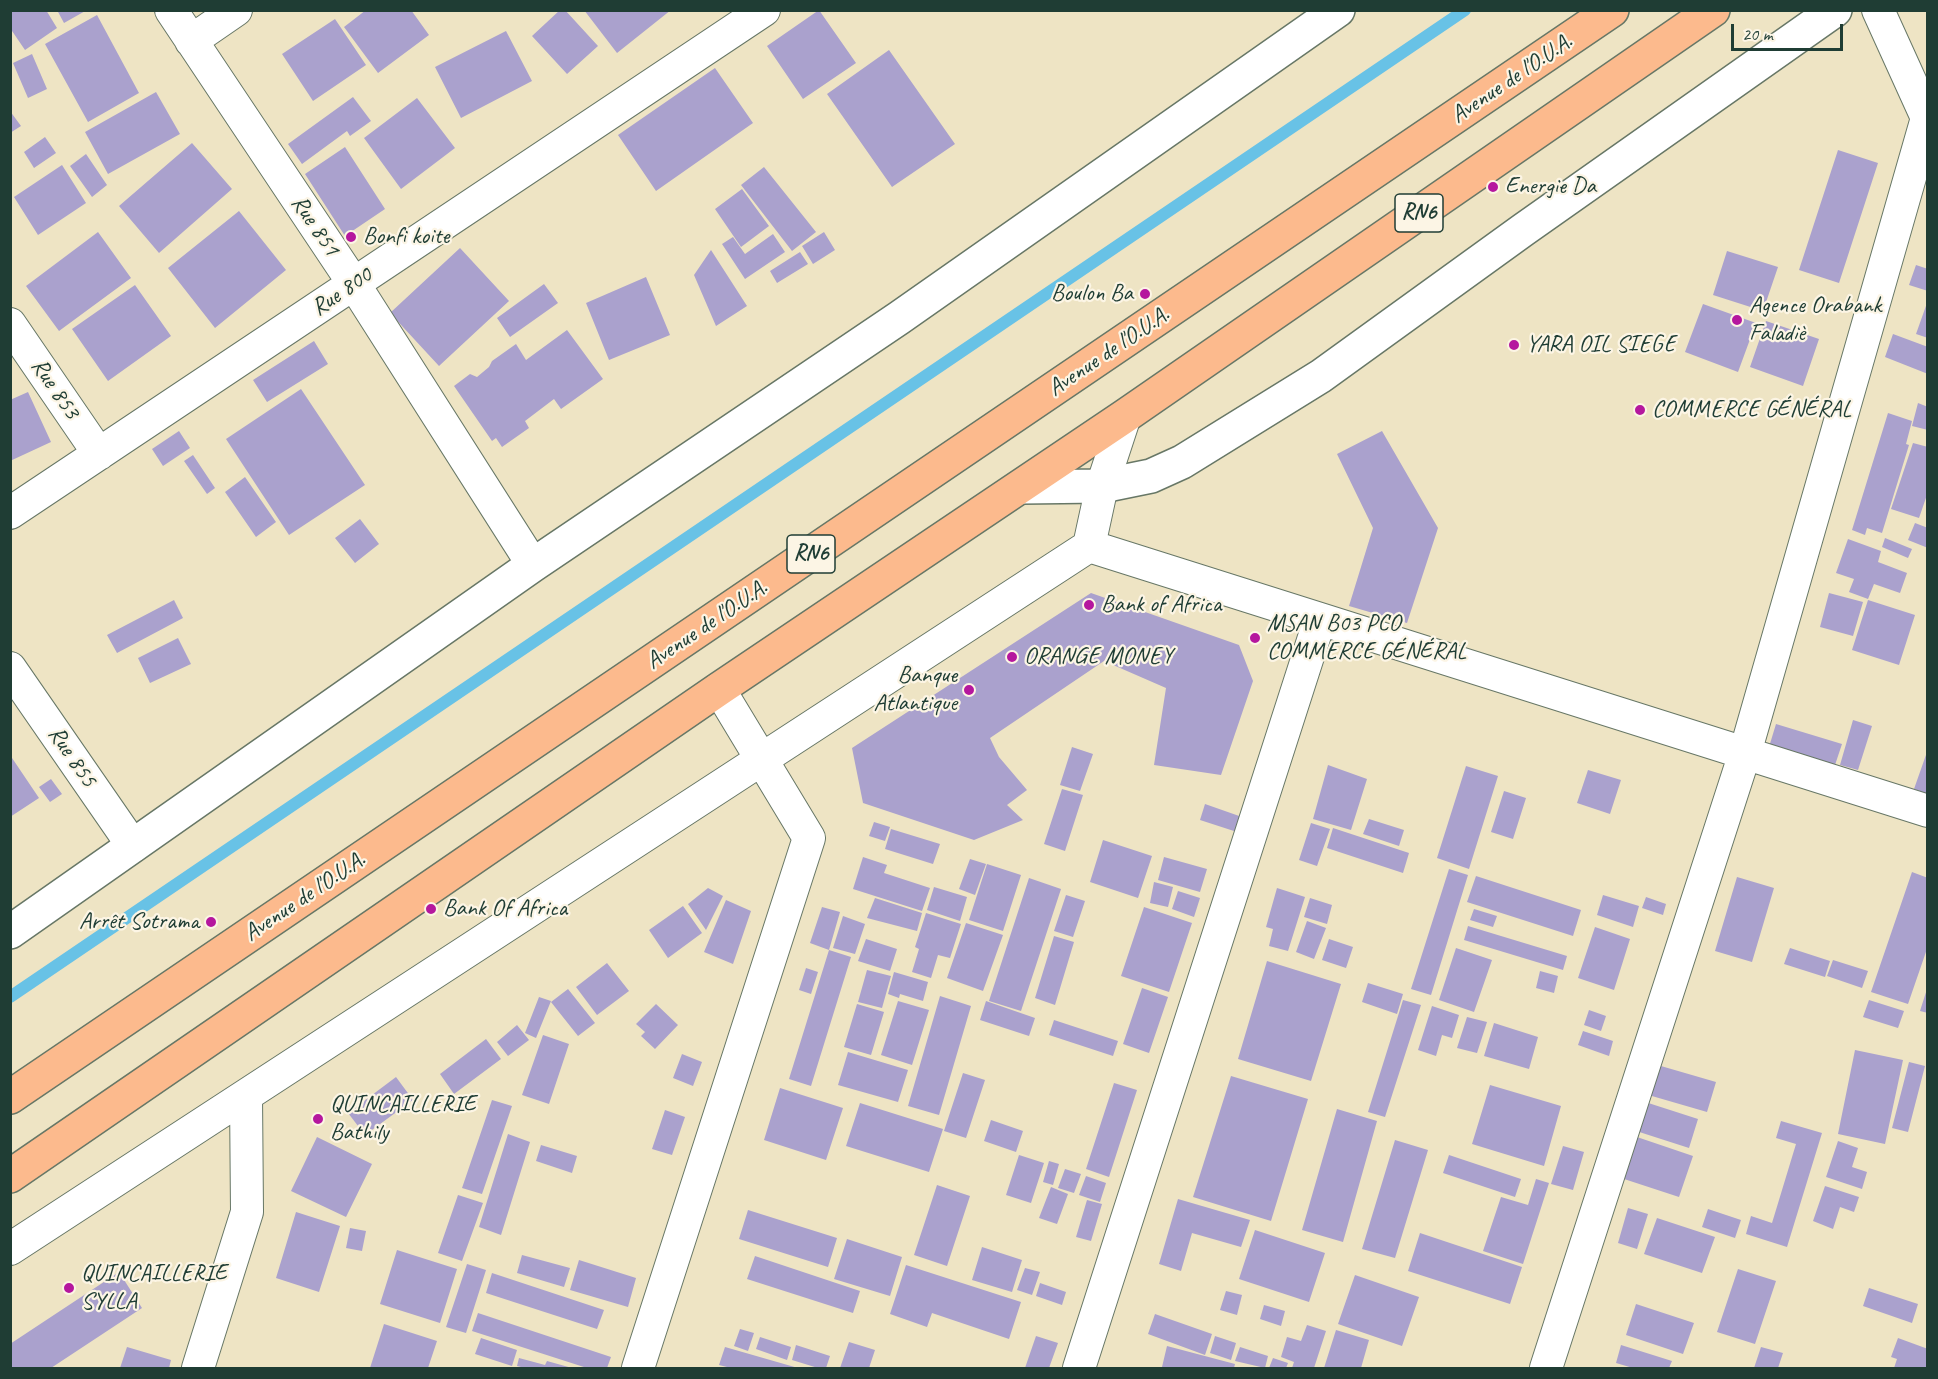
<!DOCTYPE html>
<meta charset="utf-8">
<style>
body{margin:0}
#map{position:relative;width:1938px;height:1379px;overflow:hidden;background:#eee4c4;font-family:Caveat,sans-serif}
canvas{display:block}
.frame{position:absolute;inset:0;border:12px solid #1f3d34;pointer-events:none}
.scale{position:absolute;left:1731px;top:24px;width:112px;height:27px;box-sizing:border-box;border:3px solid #1f3d34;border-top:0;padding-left:8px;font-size:18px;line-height:21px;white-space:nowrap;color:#1f3d34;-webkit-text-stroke:4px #fcf5e5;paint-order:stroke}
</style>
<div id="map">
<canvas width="1938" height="1379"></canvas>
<div class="frame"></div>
<div class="scale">20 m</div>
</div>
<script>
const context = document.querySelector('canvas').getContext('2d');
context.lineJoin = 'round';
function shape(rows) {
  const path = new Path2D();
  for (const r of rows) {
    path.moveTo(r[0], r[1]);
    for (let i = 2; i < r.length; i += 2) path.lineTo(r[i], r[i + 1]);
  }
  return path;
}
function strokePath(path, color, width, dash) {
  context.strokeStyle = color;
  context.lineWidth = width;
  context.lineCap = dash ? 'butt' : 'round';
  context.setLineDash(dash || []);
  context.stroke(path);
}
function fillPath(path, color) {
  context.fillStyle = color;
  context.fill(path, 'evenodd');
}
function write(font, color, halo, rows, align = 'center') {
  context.font = font + ' Caveat,sans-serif';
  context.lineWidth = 4.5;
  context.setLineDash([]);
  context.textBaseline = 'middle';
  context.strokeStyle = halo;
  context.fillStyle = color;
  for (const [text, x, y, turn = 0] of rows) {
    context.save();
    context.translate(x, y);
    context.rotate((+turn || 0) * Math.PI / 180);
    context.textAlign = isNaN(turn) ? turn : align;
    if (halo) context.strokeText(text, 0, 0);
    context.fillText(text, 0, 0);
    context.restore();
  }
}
const stream = shape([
 [10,997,1465,10]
]);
const building = shape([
 [10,10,46,10,57,28,25,50,10,28],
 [57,10,87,10,64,23],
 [366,10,411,10,429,35,378,73,344,27],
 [560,10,565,10,598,46,567,74,532,36],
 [584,10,671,10,617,53],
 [819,10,856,63,803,99,767,46],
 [97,15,139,93,88,122,45,44],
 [335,19,366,65,313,101,282,54],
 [506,31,532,81,461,118,435,67],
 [889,50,955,144,892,187,827,94],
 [32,54,47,89,28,98,13,63],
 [715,68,753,123,656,191,618,135],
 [156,92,180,134,108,174,85,132],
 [353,97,371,121,350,136,347,131,302,164,288,144],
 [417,98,455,148,401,189,364,138],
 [10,111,21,126,10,133],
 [45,137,56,153,34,168,24,152],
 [192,143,232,189,159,253,119,206],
 [345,147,385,209,345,236,305,174],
 [1838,150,1878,163,1839,283,1799,270],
 [86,154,107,185,92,197,70,166],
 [62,165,86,203,38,235,14,197],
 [764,167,816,232,792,251,741,185],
 [742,189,769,226,741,247,715,209],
 [239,211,286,270,215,328,168,268],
 [98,232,131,278,59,331,26,286],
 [824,232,835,250,813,264,802,246],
 [773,234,785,252,745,279,722,244,733,237,745,254],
 [460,248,509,301,439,366,390,313],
 [711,250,747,306,716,326,694,275],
 [1727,251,1778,267,1763,311,1713,295],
 [800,252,808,264,777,283,770,271],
 [1916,265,1928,269,1928,291,1909,285],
 [646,277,670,335,609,360,586,303],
 [544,284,558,303,510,337,497,318],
 [135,285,171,336,108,381,72,329],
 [1927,303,1928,303,1928,338,1916,334],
 [1703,304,1756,323,1738,372,1685,352],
 [1766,321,1819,339,1803,386,1750,367],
 [567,330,603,379,561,409,554,399,525,421,529,428,502,447,496,438,492,441,454,386,470,374,477,377,489,367,492,361,516,344,526,360],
 [1893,334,1928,347,1928,374,1885,357],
 [314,341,328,364,267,402,253,380],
 [301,389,365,485,289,535,226,439],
 [28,392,51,442,10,461,10,400],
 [1918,403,1928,407,1928,430,1912,426],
 [1888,413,1912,421,1906,444,1909,445,1882,533,1867,528,1865,535,1852,530],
 [179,431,190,448,163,466,152,449],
 [1382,431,1438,528,1407,623,1349,606,1373,528,1337,454],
 [1913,443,1928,447,1928,492,1919,518,1891,509],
 [193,455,215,488,207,494,184,461],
 [245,477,276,522,256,537,225,492],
 [360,519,379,544,355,563,335,538],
 [1915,523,1928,528,1928,548,1908,540],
 [1885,538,1912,549,1908,558,1882,547],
 [1848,539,1881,551,1878,562,1907,573,1900,593,1874,584,1868,599,1849,592,1854,579,1836,573],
 [1091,593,1239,645,1253,681,1221,775,1154,765,1166,688,1104,661,990,738,999,757,1027,790,1007,805,1023,820,974,840,863,803,852,748],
 [1829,593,1863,602,1853,636,1820,627],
 [174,600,183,618,117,653,107,635],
 [1868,600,1915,615,1899,665,1852,650],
 [178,638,191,664,150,683,138,658],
 [1853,720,1872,726,1858,770,1840,765],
 [1776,724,1842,744,1834,768,1769,747],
 [1072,747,1093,754,1080,791,1060,785],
 [1927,752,1928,752,1928,794,1914,789],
 [10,755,39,798,10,817],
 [1328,765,1367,779,1351,830,1313,819],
 [1466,766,1498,776,1469,869,1437,858],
 [1588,770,1621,780,1610,814,1577,803],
 [51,779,62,794,50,802,39,787],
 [1062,789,1083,795,1065,851,1044,844],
 [1504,791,1526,798,1513,839,1491,832],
 [1205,804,1242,817,1237,832,1200,820],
 [1369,819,1404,830,1399,846,1363,834],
 [874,822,890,827,885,841,869,836],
 [1311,823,1330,829,1317,866,1299,860],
 [1333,828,1409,853,1403,873,1327,848],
 [891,829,940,844,933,864,885,849],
 [1103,840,1152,856,1138,898,1090,882],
 [863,857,887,865,884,873,930,888,922,911,853,889],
 [1164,857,1207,869,1200,892,1158,880],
 [970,859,986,864,975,895,959,889],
 [987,864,1021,875,1003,931,969,920],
 [1449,869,1468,875,1431,995,1411,989],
 [1912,872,1928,878,1928,946,1908,1004,1871,992],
 [1476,876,1581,910,1573,936,1467,902],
 [1737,877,1774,888,1752,962,1715,951],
 [1029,878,1061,889,1021,1011,989,1001],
 [1154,882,1173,887,1168,907,1150,903],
 [934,887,967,897,960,921,927,910],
 [708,888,723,896,706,930,688,904],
 [1277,888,1305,897,1288,951,1269,946,1273,929,1266,927],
 [1178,891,1200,898,1194,917,1172,909],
 [1066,895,1085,901,1073,937,1054,931],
 [1603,895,1639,906,1633,927,1597,915],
 [1646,897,1666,904,1663,915,1642,908],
 [875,898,922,913,917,931,867,918],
 [1310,898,1332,905,1327,924,1304,917],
 [726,900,751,911,733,964,704,952],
 [683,906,702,933,668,958,649,930],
 [822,907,840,912,829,950,810,943],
 [1144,907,1192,923,1169,992,1121,976],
 [1474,909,1497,916,1493,927,1470,920],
 [926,913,961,924,950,958,938,955,931,978,912,972,919,949,915,947],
 [843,916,865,924,855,954,833,948],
 [1307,921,1326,928,1314,959,1296,952],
 [966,923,1003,935,983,991,947,978],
 [1468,926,1567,956,1563,970,1464,940],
 [1595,927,1630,939,1614,990,1578,978],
 [1054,936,1074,942,1055,1005,1035,998],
 [866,939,897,949,890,971,858,961],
 [1329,939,1353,947,1346,968,1322,960],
 [1456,948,1492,960,1474,1012,1439,1000],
 [1790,948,1830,961,1825,977,1784,964],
 [829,950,851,957,811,1086,789,1079],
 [1833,960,1868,971,1862,988,1827,976],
 [1267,961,1341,984,1311,1081,1238,1059],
 [607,963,629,991,597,1015,576,987],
 [806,968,818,972,811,994,799,990],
 [867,970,891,976,882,1008,858,1002],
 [1540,971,1558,976,1554,993,1536,988],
 [894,972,928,982,923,1001,900,994,899,998,888,994],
 [1368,983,1403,994,1397,1014,1362,1002],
 [1142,988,1168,997,1149,1053,1123,1044],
 [568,989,595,1023,578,1036,551,1002],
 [1927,989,1928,989,1928,1013,1920,1011],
 [940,996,971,1006,939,1115,908,1106],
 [539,997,551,1001,536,1038,525,1033],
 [1403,1000,1421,1005,1385,1117,1368,1112],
 [1869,1000,1904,1011,1898,1028,1863,1017],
 [898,1001,929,1010,912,1065,881,1055],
 [986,1001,1035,1018,1029,1036,980,1020],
 [656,1004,678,1025,655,1049,641,1036,645,1032,636,1024],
 [857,1004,884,1012,871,1055,844,1047],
 [1432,1006,1459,1015,1452,1038,1442,1035,1436,1056,1418,1050],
 [1589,1010,1606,1016,1601,1031,1584,1025],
 [1467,1017,1487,1022,1477,1053,1457,1048],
 [1054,1020,1118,1041,1113,1056,1049,1035],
 [1494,1023,1538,1037,1529,1069,1484,1056],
 [517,1025,529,1040,508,1056,497,1042],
 [1583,1031,1613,1041,1609,1056,1578,1045],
 [543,1035,569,1044,549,1104,522,1095],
 [486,1039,501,1059,454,1094,440,1074],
 [1855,1050,1903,1060,1885,1144,1838,1134],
 [848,1052,908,1070,898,1102,838,1085],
 [682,1054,702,1062,693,1086,673,1078],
 [1909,1062,1925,1066,1908,1132,1892,1128],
 [1654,1064,1716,1082,1707,1112,1645,1094],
 [963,1073,985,1080,966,1138,944,1131],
 [1231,1076,1308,1099,1271,1221,1193,1197],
 [396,1077,413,1100,365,1135,348,1113],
 [1114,1083,1137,1090,1109,1177,1086,1169],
 [1490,1085,1561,1106,1544,1166,1472,1144],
 [780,1088,843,1108,826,1160,764,1140],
 [492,1100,512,1106,482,1194,462,1188],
 [1639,1100,1698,1119,1689,1148,1630,1129],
 [860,1103,943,1129,929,1172,846,1146],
 [1337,1109,1377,1121,1343,1242,1302,1230],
 [665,1110,685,1117,672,1155,652,1149],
 [991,1120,1023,1131,1016,1152,984,1141],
 [1781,1121,1822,1133,1787,1247,1746,1234,1751,1216,1772,1223,1796,1144,1776,1138],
 [508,1134,530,1142,501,1235,479,1227],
 [1634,1136,1693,1156,1679,1197,1621,1178],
 [317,1137,372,1164,346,1217,291,1191],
 [1395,1140,1428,1150,1395,1258,1362,1249],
 [1838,1141,1858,1148,1852,1167,1867,1172,1862,1189,1826,1177],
 [541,1145,577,1156,572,1173,536,1161],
 [1563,1146,1584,1152,1573,1190,1551,1184],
 [1019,1155,1044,1163,1031,1203,1006,1195],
 [1449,1155,1521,1179,1515,1197,1443,1173],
 [1049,1161,1059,1164,1053,1185,1043,1182],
 [1065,1169,1081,1174,1074,1193,1058,1188],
 [1086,1176,1106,1183,1100,1202,1079,1195],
 [1536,1179,1549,1183,1523,1264,1483,1251,1501,1197,1528,1205],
 [937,1185,970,1196,947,1266,914,1255],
 [1825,1186,1859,1197,1854,1212,1840,1207,1833,1229,1813,1221],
 [1051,1187,1068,1194,1057,1224,1039,1218],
 [458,1195,483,1203,462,1261,438,1253],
 [1178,1199,1250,1220,1241,1247,1192,1233,1181,1271,1159,1264],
 [1087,1200,1102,1204,1091,1241,1076,1237],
 [1628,1208,1648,1214,1637,1249,1618,1243],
 [1708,1209,1741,1220,1735,1238,1702,1227],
 [748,1210,837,1238,828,1267,739,1239],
 [296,1212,340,1226,319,1292,276,1278],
 [1657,1218,1715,1237,1702,1273,1644,1254],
 [350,1228,366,1231,362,1251,346,1248],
 [1255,1230,1325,1253,1309,1302,1239,1279],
 [1420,1233,1522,1267,1510,1304,1408,1271],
 [847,1239,902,1257,890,1296,834,1279],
 [982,1247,1022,1260,1012,1292,972,1280],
 [397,1250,457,1269,440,1323,380,1304],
 [522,1255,570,1268,564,1287,517,1273],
 [755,1256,860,1291,853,1313,747,1279],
 [579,1260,636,1278,628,1307,570,1290],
 [467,1264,486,1270,466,1333,446,1327],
 [906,1265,1021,1302,1009,1339,932,1313,927,1327,890,1314],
 [1025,1268,1040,1272,1032,1295,1017,1290],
 [1738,1269,1776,1281,1755,1344,1717,1332],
 [119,1272,142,1308,51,1368,10,1368,10,1344],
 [492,1273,604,1310,597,1329,486,1293],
 [1355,1275,1419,1297,1402,1346,1338,1324],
 [1040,1283,1066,1292,1062,1305,1036,1296],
 [1869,1288,1918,1304,1912,1323,1863,1306],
 [1226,1291,1242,1295,1237,1315,1220,1310],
 [1636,1304,1694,1323,1683,1354,1626,1335],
 [1264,1305,1285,1311,1281,1326,1260,1319],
 [478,1313,611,1357,607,1368,587,1368,472,1331],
 [1155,1314,1212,1334,1205,1355,1148,1334],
 [384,1324,437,1341,428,1368,370,1368],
 [1307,1325,1326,1331,1314,1368,1292,1368,1294,1362,1281,1357,1287,1337,1301,1341],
 [740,1329,754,1333,748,1351,734,1346],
 [1336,1330,1369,1340,1361,1368,1324,1368],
 [1036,1336,1058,1343,1049,1368,1025,1368],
 [1215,1336,1236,1343,1231,1360,1210,1353],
 [760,1337,791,1347,787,1360,756,1349],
 [481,1338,517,1350,512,1366,475,1354],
 [1898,1338,1928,1349,1927,1368,1894,1368,1897,1359,1891,1357],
 [849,1342,875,1350,869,1368,840,1368],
 [796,1345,830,1356,826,1368,818,1368,792,1360],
 [1621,1345,1672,1361,1669,1368,1633,1368,1616,1363],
 [1167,1346,1235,1364,1234,1368,1162,1367],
 [127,1347,171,1360,169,1368,120,1368],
 [725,1347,798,1368,731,1368,719,1365],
 [1240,1347,1268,1356,1265,1368,1235,1361],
 [1761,1347,1783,1353,1778,1368,1754,1368],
 [519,1358,545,1365,547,1361,572,1368,525,1368,517,1366],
 [1273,1358,1288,1363,1286,1368,1269,1368]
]);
const minor = shape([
 [171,10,354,284,533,565],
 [191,41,236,10],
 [10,324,99,454],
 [10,513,764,10],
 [1089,546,1928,811],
 [1089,546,1102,486,1125,416],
 [10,668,133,846],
 [10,1249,1089,546],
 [198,1368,247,1212,246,1096],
 [638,1368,809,838,719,689],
 [1079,1368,1320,619],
 [1546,1368,1745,753,1927,118,1878,10]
]);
const tertiary = shape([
 [1021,487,1102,486,1151,476,1182,462,1321,376,1523,230,1835,10],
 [10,932,533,565,899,318,1338,10]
]);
const trunk = shape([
 [10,1097,1612,10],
 [10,1176,719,689,1125,416,1713,10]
]);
const markers = [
 [1493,187,6,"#b5179e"],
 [351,237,6,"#b5179e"],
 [1145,294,6,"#b5179e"],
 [1737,320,6,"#b5179e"],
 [1514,345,6,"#b5179e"],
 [1640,410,6,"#b5179e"],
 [1089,605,6,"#b5179e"],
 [1255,638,6,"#b5179e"],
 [1012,657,6,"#b5179e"],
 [969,690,6,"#b5179e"],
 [431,909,6,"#b5179e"],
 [211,922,6,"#b5179e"],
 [318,1119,6,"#b5179e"],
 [69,1288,6,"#b5179e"]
];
const shields = [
 [1419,213,48],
 [811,554,48]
];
const shieldNames = [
 ["RN6",1419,213],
 ["RN6",811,554]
];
const streetNames = [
 ["Avenue de l'O.U.A.",1512,79,-34],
 ["Rue 851",315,226,56],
 ["Rue 800",342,292,-34],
 ["Avenue de l'O.U.A.",1109,352,-34],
 ["Rue 853",55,389,56],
 ["Avenue de l'O.U.A.",707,625,-34],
 ["Rue 855",72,757,56],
 ["Avenue de l'O.U.A.",305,897,-34]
];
const poiNames = [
 ["Energie Da",1505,187],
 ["Bonfi koite",363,237],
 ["Boulon Ba",1133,294,"right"],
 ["Agence Orabank",1749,306],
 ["Faladiè",1749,334],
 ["YARA OIL SIEGE",1526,345],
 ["COMMERCE GÉNÉRAL",1652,410],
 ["Bank of Africa",1101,605],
 ["MSAN B03 PCO",1267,624],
 ["COMMERCE GÉNÉRAL",1267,652],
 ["ORANGE MONEY",1024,657],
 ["Banque",957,676,"right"],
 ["Atlantique",957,704,"right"],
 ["Bank Of Africa",443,909],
 ["Arrêt Sotrama",199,922,"right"],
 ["QUINCAILLERIE",330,1105],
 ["Bathily",330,1133],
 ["QUINCAILLERIE",81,1274],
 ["SYLLA",81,1302]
];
strokePath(stream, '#68c2e6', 12);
fillPath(building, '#aaa1cd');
strokePath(minor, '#677766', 34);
strokePath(tertiary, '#677766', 36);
strokePath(trunk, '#677766', 36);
strokePath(minor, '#fff', 32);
strokePath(tertiary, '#fff', 33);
strokePath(trunk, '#fcba8d', 33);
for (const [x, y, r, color] of markers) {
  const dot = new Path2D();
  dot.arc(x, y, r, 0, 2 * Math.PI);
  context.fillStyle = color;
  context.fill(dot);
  strokePath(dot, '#fcf5e5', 2);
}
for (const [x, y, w] of shields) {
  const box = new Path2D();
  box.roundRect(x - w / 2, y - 19, w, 38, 4.5);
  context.fillStyle = '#fcf5e5';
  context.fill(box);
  strokePath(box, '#1f3d34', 1.5);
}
write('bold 22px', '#1f3d34', null, shieldNames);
write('24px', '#1f3d34', '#fcf5e5', streetNames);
write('24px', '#1f3d34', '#fcf5e5', poiNames, 'left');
</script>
